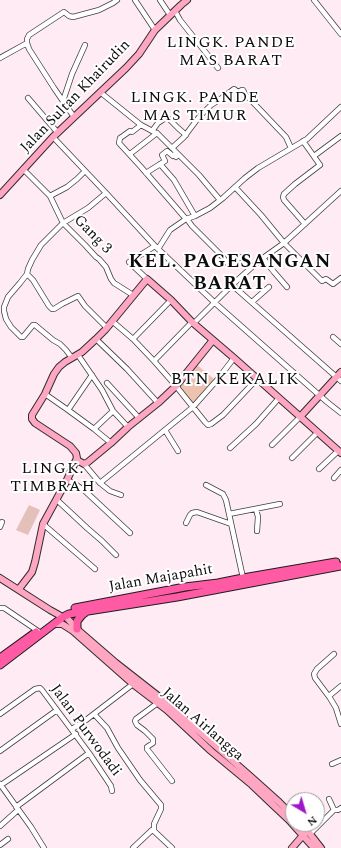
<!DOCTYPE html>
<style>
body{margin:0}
#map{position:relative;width:341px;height:848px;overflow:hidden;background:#ffebf3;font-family:Spectral,serif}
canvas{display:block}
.north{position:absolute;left:285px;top:792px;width:40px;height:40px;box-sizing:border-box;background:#fff;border:1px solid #9e9e9e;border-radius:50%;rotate:142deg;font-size:11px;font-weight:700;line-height:16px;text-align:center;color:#0c0c0c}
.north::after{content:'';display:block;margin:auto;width:14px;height:18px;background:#9d17c9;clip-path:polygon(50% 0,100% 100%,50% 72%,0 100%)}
</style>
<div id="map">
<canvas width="341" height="848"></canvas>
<div class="north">N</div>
</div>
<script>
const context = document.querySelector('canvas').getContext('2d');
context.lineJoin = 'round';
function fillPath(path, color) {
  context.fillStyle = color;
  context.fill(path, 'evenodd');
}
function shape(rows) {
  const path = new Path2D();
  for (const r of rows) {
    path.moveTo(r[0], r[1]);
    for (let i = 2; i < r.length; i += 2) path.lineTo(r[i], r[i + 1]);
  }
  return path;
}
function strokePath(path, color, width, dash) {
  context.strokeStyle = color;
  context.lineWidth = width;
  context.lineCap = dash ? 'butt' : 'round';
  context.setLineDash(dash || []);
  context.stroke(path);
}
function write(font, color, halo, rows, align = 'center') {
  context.font = font + ' Spectral,serif';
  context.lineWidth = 4;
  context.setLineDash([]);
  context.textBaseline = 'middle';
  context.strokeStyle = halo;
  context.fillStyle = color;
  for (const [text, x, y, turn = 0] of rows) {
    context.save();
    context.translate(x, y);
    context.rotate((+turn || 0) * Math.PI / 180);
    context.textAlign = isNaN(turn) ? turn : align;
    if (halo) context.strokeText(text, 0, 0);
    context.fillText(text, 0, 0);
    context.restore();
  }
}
const green = shape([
 [196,364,214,379,194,404,178,387]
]);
const cemetery = shape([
 [29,505,40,510,28,535,16,530]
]);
const street = shape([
 [135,0,155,30],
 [160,0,170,15],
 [314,0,341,34],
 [175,11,180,20,218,68],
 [0,58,27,43],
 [100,92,141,125,158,134,199,175,220,200],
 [28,98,58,133],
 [63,101,72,74,85,45],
 [74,117,54,88,29,49,27,43,27,39,29,35,64,12,69,16,73,17,99,10,113,3,117,0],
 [141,125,132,132,130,131,123,136,120,138,119,143,141,167,186,219],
 [152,131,158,123,167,117,178,128,186,135],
 [53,137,107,194,155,246,215,303,327,402,341,413],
 [303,141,320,165,295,184,284,194,283,197,284,200,305,224],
 [172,148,184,137,199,117,211,105,222,98,234,89,238,92,242,90,243,90,245,94,286,137,291,148],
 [130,154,157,133],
 [314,156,341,136],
 [160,164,174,180,195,216],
 [23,169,50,196,63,223,85,245,96,257,99,259,106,267,111,279,114,283,133,295],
 [146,173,165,161,162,155,167,151,173,156,174,155,176,157,177,156],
 [235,187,261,215,284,243,322,281,326,279,333,284,341,278],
 [50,196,67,187,77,179,85,171],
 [187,219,192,226,220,254,229,265,232,265,236,260,241,257,245,260,252,267],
 [158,249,170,230,186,219,195,216,210,208,223,198,245,178,258,168,307,139,341,107],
 [263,258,274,272,287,287],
 [27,274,33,280,49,306,52,309,54,309,62,304,78,296,85,306,107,328],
 [147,279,129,262,155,246],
 [232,285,341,381],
 [252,302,269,287],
 [112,321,133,339,154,361,176,386,205,422,208,425,211,424,223,415,257,379],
 [194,323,232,285,252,267,263,258,284,243,341,191],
 [333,337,341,344],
 [96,339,127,369,158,403],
 [133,339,171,300],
 [78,355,102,390,113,411,128,427],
 [72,358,66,350,60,344,53,340,35,325,33,325,23,337,21,337,11,327,6,319,4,311,4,307,8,297,20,283,27,274,28,269,32,260,41,245,63,223,88,208,106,193],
 [154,361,192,322],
 [107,383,139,418],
 [45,394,68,410,94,429,111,443],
 [68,410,92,375],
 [94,429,113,411],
 [165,430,178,451],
 [272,445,300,417],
 [230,448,256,424,279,398],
 [292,458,318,432],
 [84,464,100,483,193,407,217,380,234,358],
 [319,469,338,451],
 [334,478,341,470],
 [67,480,75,484,85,491,130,533],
 [100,483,110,491,121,495],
 [206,485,223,494,226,500,243,578],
 [57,500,87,528,102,541,116,555],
 [256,509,258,517,257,531],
 [229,514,280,504],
 [186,523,190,515,192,513,197,512,231,524],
 [43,524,95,569],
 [0,527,2,522],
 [0,608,4,608,38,631],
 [334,654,317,669,314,674,315,678,330,698,336,708,341,724],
 [329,696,341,686],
 [159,702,136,719,135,721,137,725,145,731,153,739,153,743,147,747,147,749,172,781],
 [0,714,35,689,40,688,42,690,89,753,111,786,112,791],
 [94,714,107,728,118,748,140,780,161,805,161,809,154,824,154,830],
 [72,729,86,720,133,684],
 [0,751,57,710],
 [332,764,341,760],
 [0,784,31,827,44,848],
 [1,785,76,734],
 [329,799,334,810],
 [16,807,89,753],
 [0,826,18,810],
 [310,834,334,810,338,810,341,808],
 [0,845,8,839],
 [133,848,152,830,154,831,172,848]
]);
const secondary = shape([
 [0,195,53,137,126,68,139,54,155,30,181,5,187,0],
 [300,417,341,372],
 [77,460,84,464,88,462,111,443,128,427,158,403,176,386,213,340],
 [0,578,50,610,59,615],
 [19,589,32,572,35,562,43,524,67,480,77,458,76,453,70,446,35,423,32,419,32,415,45,394,54,374,59,367,65,362,82,352,96,339,105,330,147,279,171,300,192,322,234,358,341,453],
 [65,616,79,631,116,663,162,699,250,776,279,802,293,816],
 [54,624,62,624,73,631,133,684,167,710,211,751,252,785,272,804,289,820,314,848],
 [301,824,310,834,321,848],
 [292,848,305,833]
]);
const primary = shape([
 [75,608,185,587,218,583,243,578,336,562],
 [77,629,77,621,82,615,86,612],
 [0,658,36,632],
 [0,665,63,617,69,614,177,597,341,566]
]);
const streetNames = [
 ["Jalan Sultan Khairudin",76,97,-46],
 ["Gang 3",92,235,46],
 ["Jalan Majapahit",161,579,-10],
 ["Jalan Airlangga",202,725,41],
 ["Jalan Purwodadi",85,731,54]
];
const neighbourhoodNames = [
 ["LINGK. PANDE",231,44],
 ["MAS BARAT",231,62],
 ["LINGK. PANDE",195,99],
 ["MAS TIMUR",195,117],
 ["LINGK.",53,470],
 ["TIMBRAH",53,488]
];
const quarterNames = [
 ["BTN KEKALIK",235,381]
];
const districtNames = [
 ["KEL. PAGESANGAN",230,263],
 ["BARAT",230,285]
];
fillPath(green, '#edc2b1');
fillPath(cemetery, '#e3c0ba');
strokePath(street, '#3f3f3f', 6);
strokePath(secondary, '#2e2e2e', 8);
strokePath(primary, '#1d1d1d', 9);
strokePath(street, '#fff', 4.5);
strokePath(secondary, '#ffa6c2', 6);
strokePath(primary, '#ff5ba4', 7);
write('15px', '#0c0c0c', '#fff', streetNames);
context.letterSpacing = '1px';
write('16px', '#0c0c0c', '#fff', neighbourhoodNames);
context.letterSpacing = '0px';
context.letterSpacing = '1px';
write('17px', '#0c0c0c', '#fff', quarterNames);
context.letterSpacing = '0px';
context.letterSpacing = '1px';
write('bold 19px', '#0c0c0c', '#fff', districtNames);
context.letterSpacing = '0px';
</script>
